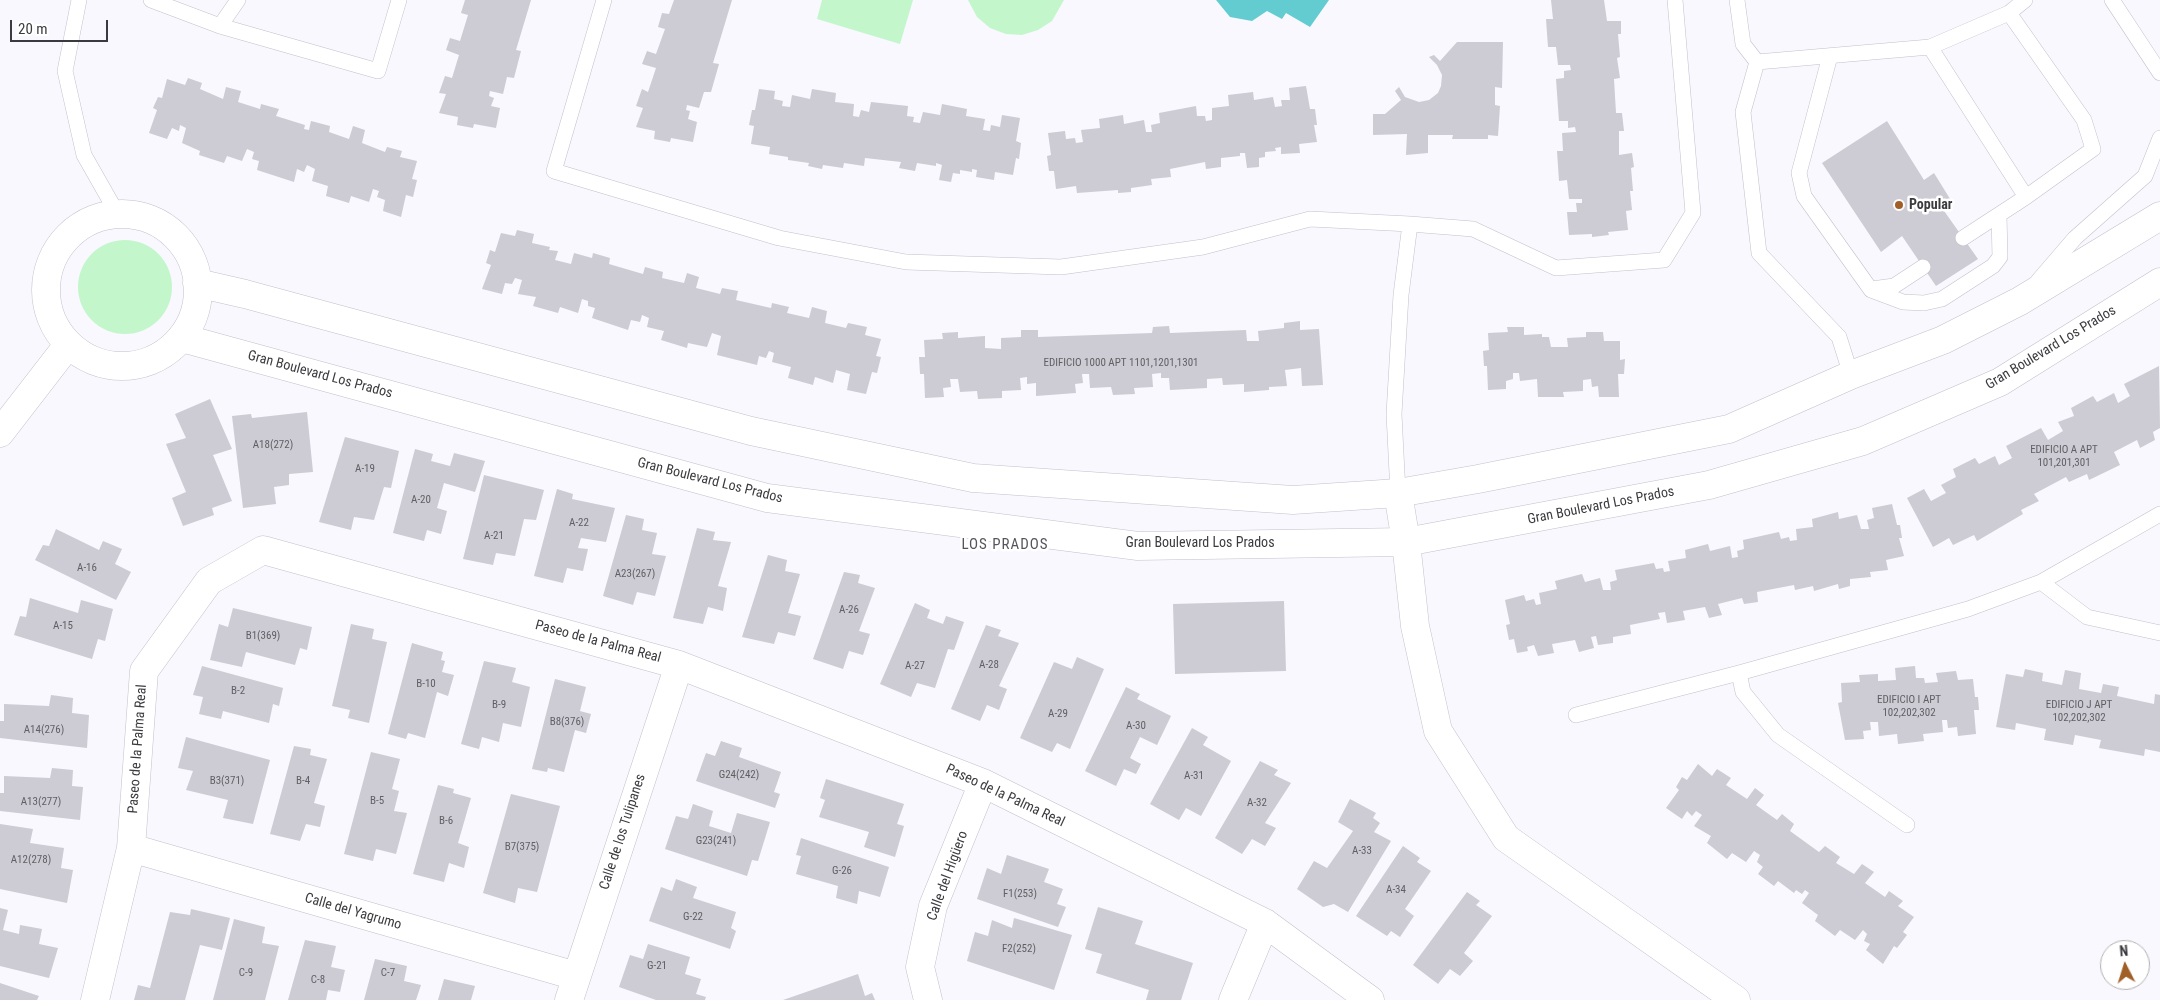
<!DOCTYPE html>
<meta charset="utf-8">
<style>
body{margin:0}
#map{position:relative;width:2160px;height:1000px;overflow:hidden;background:#f8f8fe;font-family:"Roboto Condensed",sans-serif}
canvas{display:block}
.north{position:absolute;left:2100px;top:940px;width:50px;height:50px;box-sizing:border-box;background:#fff;border:1px solid #b1b1b2;border-radius:50%;rotate:355deg;font-size:14px;font-weight:700;line-height:20px;text-align:center;color:#3b3b3f}
.north::after{content:'';display:block;margin:auto;width:18px;height:22px;background:#9f5f27;clip-path:polygon(50% 0,100% 100%,50% 72%,0 100%)}
.scale{position:absolute;left:10px;top:20px;width:98px;height:22px;box-sizing:border-box;border:2px solid #3b3b3f;border-top:0;padding-left:6px;font-size:15px;line-height:18px;white-space:nowrap;color:#3b3b3f;-webkit-text-stroke:4px #fff;paint-order:stroke}
</style>
<div id="map">
<canvas width="2160" height="1000"></canvas>
<div class="north">N</div>
<div class="scale">20 m</div>
</div>
<script>
const context = document.querySelector('canvas').getContext('2d');
context.lineJoin = 'round';
function fillPath(path, color) {
  context.fillStyle = color;
  context.fill(path, 'evenodd');
}
function shape(rows) {
  const path = new Path2D();
  for (const r of rows) {
    if (r.length === 3) {
      path.moveTo(r[0] + r[2], r[1]);
      path.arc(r[0], r[1], r[2], 0, 2 * Math.PI);
      continue;
    }
    path.moveTo(r[0], r[1]);
    for (let i = 2; i < r.length; i += 2) path.lineTo(r[i], r[i + 1]);
  }
  return path;
}
function strokePath(path, color, width, dash) {
  context.strokeStyle = color;
  context.lineWidth = width;
  context.lineCap = dash ? 'butt' : 'round';
  context.setLineDash(dash || []);
  context.stroke(path);
}
function write(font, color, halo, rows, align = 'center') {
  context.font = font + ' "Roboto Condensed",sans-serif';
  context.lineWidth = 5;
  context.setLineDash([]);
  context.textBaseline = 'middle';
  context.strokeStyle = halo;
  context.fillStyle = color;
  for (const [text, x, y, turn = 0] of rows) {
    context.save();
    context.translate(x, y);
    context.rotate((+turn || 0) * Math.PI / 180);
    context.textAlign = isNaN(turn) ? turn : align;
    if (halo) context.strokeText(text, 0, 0);
    context.fillText(text, 0, 0);
    context.restore();
  }
}
const green = shape([
 [822,0,913,0,900,44,817,19],
 [968,0,1064,0,1052,21,1038,30,1022,35,1006,34,990,28,977,17],
 [125,287,47]
]);
const water = shape([
 [1216,0,1329,0,1310,27,1286,13,1282,19,1267,11,1252,21,1230,17]
]);
const building = shape([
 [465,0,531,0,516,50,521,51,514,78,507,77,503,94,490,91,489,96,494,98,491,106,500,108,496,128,474,124,473,128,457,125,458,117,439,113,446,94,439,93,445,76,452,78,459,55,446,50,450,38,460,41,468,15,461,13],
 [674,0,732,0,713,63,719,64,711,92,704,92,699,108,687,105,686,110,690,111,688,119,697,122,693,142,671,138,670,142,654,139,655,131,636,127,643,108,636,106,642,89,648,92,656,68,642,64,647,51,656,54,665,29,658,27,662,13,669,14],
 [1551,0,1604,0,1607,21,1621,21,1621,34,1618,34,1620,57,1617,58,1620,78,1614,79,1616,113,1622,113,1624,131,1619,131,1619,155,1632,153,1634,167,1631,168,1633,191,1630,191,1632,210,1626,211,1628,230,1608,232,1609,235,1592,237,1592,234,1569,235,1567,212,1577,212,1576,203,1582,203,1582,199,1569,199,1567,180,1559,181,1557,151,1563,151,1562,133,1576,132,1575,127,1568,128,1568,121,1559,121,1556,79,1564,78,1564,71,1571,70,1570,65,1558,65,1556,47,1548,47,1546,19,1553,19],
 [1457,42,1503,42,1502,88,1495,87,1495,105,1500,106,1498,136,1488,135,1488,139,1452,139,1453,135,1428,135,1428,153,1406,155,1407,134,1373,135,1373,114,1385,114,1401,100,1395,91,1399,87,1405,97,1419,102,1429,100,1438,93,1441,86,1442,75,1437,65,1429,57,1434,55,1440,61],
 [188,78,202,83,200,89,223,99,226,87,241,91,238,102,260,109,261,104,279,109,276,116,305,125,304,129,309,130,311,121,330,126,329,132,349,139,353,126,365,130,362,143,385,152,387,147,402,151,400,157,417,161,412,179,417,180,413,197,406,195,401,217,383,211,385,200,377,197,379,191,373,189,369,202,351,196,349,203,326,196,328,186,312,181,315,169,307,165,304,172,297,169,294,182,257,170,259,161,252,159,254,152,247,149,242,161,227,156,224,163,199,155,200,151,182,143,186,128,180,125,179,131,172,128,167,139,149,133,157,110,153,108,158,97,162,98,167,79,185,85],
 [1306,86,1310,109,1315,109,1317,125,1314,125,1317,142,1299,144,1300,153,1281,154,1281,147,1275,148,1276,151,1265,152,1265,157,1259,158,1259,167,1247,168,1245,153,1240,153,1240,156,1221,158,1221,167,1206,169,1205,162,1170,169,1171,177,1151,179,1152,185,1131,188,1131,192,1118,193,1118,190,1077,193,1076,186,1056,189,1054,171,1049,171,1047,156,1051,155,1048,133,1065,131,1066,139,1075,138,1076,143,1083,142,1081,130,1100,128,1099,119,1123,115,1124,124,1144,120,1146,132,1152,132,1151,125,1160,123,1159,113,1196,106,1197,116,1205,116,1206,121,1212,120,1212,108,1229,106,1228,95,1253,92,1254,100,1273,97,1275,107,1282,106,1281,100,1290,100,1289,88],
 [759,89,775,91,774,99,783,101,782,106,790,107,792,95,810,99,812,89,836,93,835,102,854,104,853,116,859,117,861,110,869,112,871,102,908,106,907,116,914,117,913,122,920,123,923,112,940,115,942,104,967,109,966,116,985,119,983,130,990,131,991,125,1000,127,1002,115,1020,118,1016,141,1021,143,1019,159,1016,158,1013,175,995,172,994,180,976,177,977,170,972,169,972,172,960,170,960,174,953,173,951,182,939,180,942,165,936,163,936,166,917,163,915,171,899,168,901,162,865,158,864,166,844,163,843,168,823,165,822,169,808,166,809,163,788,160,788,157,769,154,770,147,751,144,754,126,749,125,752,110,755,110],
 [1887,121,1924,180,1934,173,1952,202,1942,208,1978,259,1936,286,1902,236,1881,252,1822,163],
 [517,230,534,234,532,243,550,247,549,250,558,251,555,260,571,264,574,253,592,258,593,253,610,258,609,264,643,274,645,267,663,272,662,278,684,283,687,273,699,277,696,288,720,294,722,288,738,291,736,300,771,308,772,303,789,307,787,313,809,318,812,307,827,311,825,323,846,328,848,323,867,327,865,335,881,339,876,356,881,357,877,373,872,372,866,394,847,390,850,374,836,370,833,383,815,377,813,385,788,378,791,367,772,362,774,353,769,351,766,358,759,356,757,365,717,355,721,336,712,333,707,347,688,343,687,348,661,340,664,331,647,327,649,318,642,315,640,322,631,320,628,330,592,318,595,308,588,306,588,301,582,299,578,313,560,307,558,313,533,306,536,297,518,294,522,280,515,278,512,284,505,283,502,294,482,289,491,265,486,263,490,250,495,252,501,233,515,236],
 [1300,321,1300,330,1319,329,1323,385,1302,386,1301,368,1285,370,1287,386,1269,387,1269,390,1244,392,1244,384,1223,385,1222,378,1207,379,1207,388,1170,390,1169,378,1161,378,1161,373,1152,374,1153,387,1134,388,1135,394,1113,395,1111,387,1090,388,1089,374,1082,374,1083,383,1075,384,1076,393,1036,396,1036,383,1027,384,1027,377,1020,378,1021,390,1002,391,1002,398,978,399,977,391,960,392,958,379,950,379,951,387,943,388,944,397,925,398,924,374,920,374,919,357,925,357,924,340,943,339,942,333,958,332,958,338,985,336,985,348,1001,349,1001,338,1021,337,1021,330,1038,330,1038,337,1152,333,1153,327,1169,326,1170,333,1246,330,1247,341,1259,341,1258,331,1284,328,1284,323],
 [1507,327,1524,327,1524,335,1542,334,1542,337,1549,337,1551,347,1568,347,1567,338,1586,337,1586,332,1603,332,1604,341,1620,341,1620,360,1625,359,1624,374,1618,374,1619,397,1599,397,1598,386,1592,387,1591,379,1583,380,1583,391,1563,392,1564,397,1538,397,1537,379,1520,381,1519,373,1513,373,1513,379,1506,381,1506,389,1488,390,1487,366,1484,366,1483,351,1489,350,1488,333,1508,332],
 [2159,366,2160,428,2153,432,2155,440,2140,448,2137,440,2114,452,2120,465,2089,480,2087,474,2069,482,2066,477,2034,494,2039,501,2021,510,2023,514,1977,541,1974,535,1953,545,1949,538,1933,547,1907,498,1924,489,1931,501,1946,493,1941,485,1956,477,1953,469,1975,458,1979,464,1995,456,1999,465,2012,458,2006,446,2041,428,2048,440,2063,431,2058,422,2074,416,2071,408,2093,396,2097,402,2114,393,2118,403,2130,396,2124,384],
 [210,399,232,449,213,455,232,501,212,508,214,515,183,526,172,498,186,492,166,444,186,438,175,414],
 [307,412,313,472,289,474,289,485,274,487,276,504,243,508,232,416,251,414,252,418],
 [345,437,399,451,391,488,384,487,374,520,354,517,351,530,319,522],
 [415,449,433,454,431,461,450,466,454,453,485,461,475,492,444,483,437,508,447,511,441,534,427,530,424,541,393,533],
 [484,475,544,490,536,520,524,519,515,556,496,553,493,565,463,559],
 [557,489,573,494,572,499,615,508,606,542,581,538,578,548,588,549,583,571,567,568,563,583,534,576],
 [1892,504,1897,525,1900,525,1902,538,1899,538,1904,556,1886,560,1888,570,1870,572,1871,577,1850,579,1850,586,1839,589,1838,584,1814,591,1813,586,1795,590,1794,585,1757,592,1758,602,1744,604,1742,598,1718,604,1722,615,1709,618,1705,607,1683,611,1685,620,1667,623,1665,612,1658,613,1660,619,1630,625,1631,634,1613,637,1613,643,1598,645,1596,636,1591,637,1594,648,1579,652,1575,640,1552,644,1554,653,1538,656,1534,645,1527,647,1528,651,1517,653,1514,639,1509,640,1506,625,1510,624,1505,600,1524,595,1526,601,1534,599,1536,605,1541,604,1539,593,1557,589,1555,581,1582,574,1585,582,1600,578,1603,590,1611,590,1610,582,1617,580,1615,570,1654,563,1656,569,1663,568,1664,572,1670,571,1668,561,1686,558,1685,550,1708,544,1710,551,1730,546,1732,558,1738,557,1737,551,1744,549,1743,540,1779,532,1781,539,1789,537,1790,541,1797,540,1796,529,1813,527,1812,519,1838,512,1839,519,1857,515,1861,529,1869,529,1867,520,1874,518,1872,508],
 [626,515,644,519,642,530,657,533,652,554,666,556,655,596,637,592,633,605,603,596],
 [697,528,715,532,713,540,731,542,718,586,727,588,723,611,708,607,703,624,673,618],
 [56,529,99,550,103,541,122,549,115,564,131,572,116,600,35,560,43,545,49,546],
 [768,555,787,560,785,571,800,574,788,613,801,616,795,636,778,632,774,644,742,637],
 [844,572,860,575,858,583,875,588,859,631,870,634,863,655,849,651,843,669,813,659],
 [30,598,78,613,81,600,113,609,105,641,98,639,92,659,14,635,20,616,26,617],
 [1284,601,1286,671,1175,674,1173,604],
 [915,603,930,610,927,618,943,624,946,616,964,622,954,650,948,649,935,688,917,683,911,697,880,684],
 [233,608,312,627,307,650,300,648,295,665,246,652,242,667,210,660,219,624,228,627],
 [351,624,374,629,372,639,387,642,369,723,348,718,350,710,332,706],
 [986,625,1001,630,998,636,1019,643,999,686,1007,689,999,710,987,705,980,721,951,709],
 [412,643,443,652,441,660,445,661,442,672,454,675,448,696,437,692,425,738,408,733,406,739,388,734],
 [1077,657,1104,669,1070,749,1057,743,1052,752,1020,738,1054,662,1072,669],
 [484,661,516,668,512,682,530,687,521,727,503,723,499,742,482,737,479,749,461,744],
 [202,666,283,688,279,706,273,704,269,723,223,711,221,719,199,714,203,697,193,695],
 [1915,666,1916,678,1924,678,1925,683,1938,682,1936,673,1956,671,1958,680,1973,679,1975,697,1978,697,1979,710,1974,710,1976,734,1958,736,1957,727,1948,728,1947,720,1942,720,1943,732,1923,734,1924,741,1898,744,1897,734,1879,736,1878,722,1870,722,1871,730,1863,731,1864,739,1845,740,1838,703,1842,702,1841,683,1860,682,1859,675,1878,674,1878,681,1896,680,1895,668],
 [2025,669,2043,673,2042,681,2062,685,2065,670,2081,673,2079,689,2101,693,2103,684,2119,687,2117,696,2154,704,2155,694,2160,695,2160,752,2145,749,2144,756,2099,748,2101,740,2075,735,2073,745,2044,740,2046,729,2016,723,2015,730,1996,727,2006,674,2023,677],
 [555,679,586,687,580,711,591,714,586,733,575,730,564,772,548,768,547,772,532,769],
 [1126,687,1140,694,1137,699,1171,716,1157,745,1140,737,1130,758,1141,764,1136,774,1124,769,1116,786,1085,771],
 [51,695,73,698,72,713,89,715,87,748,0,738,0,721,4,721,4,704,49,706],
 [1192,728,1208,737,1203,745,1231,761,1201,816,1186,808,1179,820,1150,804],
 [186,737,270,760,253,824,223,818,228,800,186,790,193,771,178,768],
 [721,741,742,748,739,757,781,772,774,792,780,794,775,808,696,781,706,753,715,756],
 [294,746,311,749,310,755,327,759,314,803,325,806,320,827,306,824,300,841,270,834],
 [371,752,400,759,392,789,399,791,394,811,407,813,396,854,376,849,373,861,344,854],
 [1260,761,1278,770,1274,775,1291,783,1265,823,1276,828,1265,846,1252,839,1242,854,1215,838],
 [1698,764,1712,776,1717,769,1731,778,1726,785,1747,799,1755,788,1764,795,1756,805,1777,820,1782,814,1794,824,1790,831,1819,852,1825,846,1840,857,1836,863,1854,874,1862,864,1874,872,1865,883,1885,897,1889,891,1903,901,1898,906,1914,917,1903,932,1907,935,1897,948,1894,946,1883,964,1866,950,1870,944,1864,941,1867,934,1863,930,1855,940,1840,930,1835,936,1815,921,1818,915,1802,903,1809,893,1805,890,1802,894,1796,890,1794,893,1778,881,1774,886,1758,874,1763,867,1757,862,1760,855,1754,851,1746,862,1732,853,1727,859,1707,843,1711,836,1694,826,1702,815,1696,811,1692,816,1687,811,1682,819,1666,808,1679,790,1676,787,1682,777,1687,780],
 [52,768,73,770,72,786,83,787,80,820,0,811,0,793,4,793,4,776,50,778],
 [826,779,904,804,897,824,904,826,895,857,864,847,869,832,819,817,825,800,820,798],
 [438,785,454,789,453,793,471,798,458,843,469,847,464,868,449,863,444,882,413,874],
 [511,794,560,806,537,892,518,888,515,903,483,893],
 [1350,799,1376,813,1373,818,1380,823,1374,832,1391,841,1348,912,1334,904,1323,907,1297,889,1314,861,1327,868,1353,831,1338,822],
 [693,804,713,811,709,826,731,833,737,813,770,822,758,861,752,860,747,876,665,849,676,816,688,819],
 [0,824,33,829,30,843,64,848,61,868,73,870,67,903,0,889],
 [801,838,889,867,880,897,859,891,857,904,836,898,838,886,796,874,801,856,796,855],
 [1403,846,1420,858,1417,862,1431,871,1405,909,1414,916,1400,937,1391,931,1387,936,1356,916],
 [1007,855,1049,869,1044,882,1063,889,1057,904,1066,907,1058,927,977,899,987,868,1001,874],
 [676,879,697,887,693,898,736,912,731,928,736,931,730,949,649,921,661,887,672,891],
 [1467,892,1480,901,1476,905,1492,916,1464,953,1473,961,1460,976,1450,969,1438,984,1413,965],
 [1098,907,1143,921,1135,944,1193,963,1181,1000,1146,1000,1149,990,1096,973,1102,954,1085,949],
 [0,908,8,910,3,930,19,934,20,925,42,929,39,944,58,948,49,978,0,966],
 [191,909,230,918,222,950,200,945,185,1000,134,1000,138,985,150,988,170,912,190,915],
 [1014,918,1072,935,1054,990,967,961,975,932,988,936,992,920,1012,928],
 [234,919,265,927,262,943,279,946,265,1000,213,1000],
 [305,940,336,946,331,967,345,970,340,992,328,990,326,1000,288,1000],
 [648,944,690,957,685,974,701,979,696,994,706,997,705,1000,656,1000,619,987,630,955,643,959],
 [375,959,407,966,404,981,421,985,416,1000,364,1000],
 [858,974,865,996,872,993,875,1000,783,1000],
 [444,979,475,986,471,1000,438,1000],
 [0,983,39,996,37,1000,0,1000]
]);
const service = shape([
 [79,0,65,71,84,155,117,213],
 [151,0,220,26,238,0],
 [604,0,554,171,779,238,906,262,1061,267,1203,247,1310,219,1410,224,1473,229,1556,268,1664,260,1693,213,1675,0],
 [1737,0,1743,44,1757,62],
 [2112,0,2160,73],
 [220,26,378,71,399,0],
 [1930,47,2026,197,2093,149,2084,120,2009,13],
 [1830,56,1799,173,1804,196,1871,290,1903,302,1924,303,1942,299,1993,266,2000,257,1999,215],
 [1963,238,2026,197],
 [2038,281,2075,238,2145,176,2160,138],
 [1872,289,1894,286,1923,267],
 [1851,375,1839,337,1759,253,1743,112,1757,62,1930,47,2009,13,2025,0],
 [1398,493,1394,414,1401,295,1410,224],
 [2041,582,2087,617,2160,633],
 [1739,673,1743,692,1778,735,1907,825],
 [1576,715,1739,673,1968,609,2041,582,2160,514]
]);
const minor = shape([
 [1398,493,1406,542,1415,626,1438,731,1506,838,1736,1000],
 [131,848,576,976],
 [95,1000,131,848,144,671,209,581,263,550,679,665,983,783,1265,923,1370,1000],
 [569,1000,679,665],
 [928,1000,920,967,933,906,983,783],
 [1233,1000,1265,923]
]);
const tertiary = shape([
 [122,290,76],
 [197,283,245,294,751,431,973,478,1293,500,1398,493,1478,479,1729,429,1851,375,1943,340,2020,301,2160,216],
 [182,338,767,498,1138,546,1406,542,1709,485,1863,441,2000,382,2160,282],
 [0,433,68,345]
]);
const markers = [
 [1899,205,5,"#9f5f27"]
];
const numberNames = [
 ["EDIFICIO 1000 APT 1101,1201,1301",1121,363],
 ["A18(272)",273,445],
 ["EDIFICIO A APT",2064,450],
 ["101,201,301",2064,463],
 ["A-19",365,469],
 ["A-20",421,500],
 ["A-22",579,523],
 ["A-21",494,536],
 ["A-16",87,568],
 ["A23(267)",635,574],
 ["A-26",849,610],
 ["A-15",63,626],
 ["B1(369)",263,636],
 ["A-28",989,665],
 ["A-27",915,666],
 ["B-10",426,684],
 ["B-2",238,691],
 ["EDIFICIO I APT",1909,700],
 ["102,202,302",1909,713],
 ["B-9",499,705],
 ["EDIFICIO J APT",2079,705],
 ["102,202,302",2079,718],
 ["A-29",1058,714],
 ["B8(376)",567,722],
 ["A-30",1136,726],
 ["A14(276)",44,730],
 ["G24(242)",739,775],
 ["A-31",1194,776],
 ["B3(371)",227,781],
 ["B-4",303,781],
 ["B-5",377,801],
 ["A13(277)",41,802],
 ["A-32",1257,803],
 ["B-6",446,821],
 ["G23(241)",716,841],
 ["B7(375)",522,847],
 ["A-33",1362,851],
 ["A12(278)",31,860],
 ["G-26",842,871],
 ["A-34",1396,890],
 ["F1(253)",1020,894],
 ["G-22",693,917],
 ["F2(252)",1019,949],
 ["G-21",657,966],
 ["C-9",246,973],
 ["C-7",388,973],
 ["C-8",318,980]
];
const poiNames = [
 ["Popular",1909,205]
];
const streetNames = [
 ["Gran Boulevard Los Prados",2051,348,-31],
 ["Gran Boulevard Los Prados",320,375,15],
 ["Gran Boulevard Los Prados",710,481,14],
 ["Gran Boulevard Los Prados",1601,506,-11],
 ["Gran Boulevard Los Prados",1200,543],
 ["Paseo de la Palma Real",598,642,15],
 ["Paseo de la Palma Real",138,749,-86],
 ["Paseo de la Palma Real",1005,796,25],
 ["Calle de los Tulipanes",623,832,-72],
 ["Calle del Higüero",948,876,-70],
 ["Calle del Yagrumo",353,912,16]
];
const neighbourhoodNames = [
 ["LOS PRADOS",1005,545]
];
fillPath(green, '#c4f6cc');
fillPath(water, '#63ccd0');
fillPath(building, '#cdcbd4');
strokePath(service, '#c1c2ca', 16);
strokePath(minor, '#c1c2ca', 29);
strokePath(tertiary, '#c1c2ca', 29);
strokePath(service, '#fff', 15);
strokePath(minor, '#fff', 28);
strokePath(tertiary, '#fff', 28);
for (const [x, y, r, color] of markers) {
  const dot = new Path2D();
  dot.arc(x, y, r, 0, 2 * Math.PI);
  context.fillStyle = color;
  context.fill(dot);
  strokePath(dot, '#fff', 2);
}
write('11px', '#605f64', null, numberNames);
write('bold 14px', '#3b3b3f', '#fff', poiNames, 'left');
write('14px', '#3b3b3f', '#fff', streetNames);
context.letterSpacing = '1px';
write('15px', '#55565d', '#fff', neighbourhoodNames);
context.letterSpacing = '0px';
</script>
